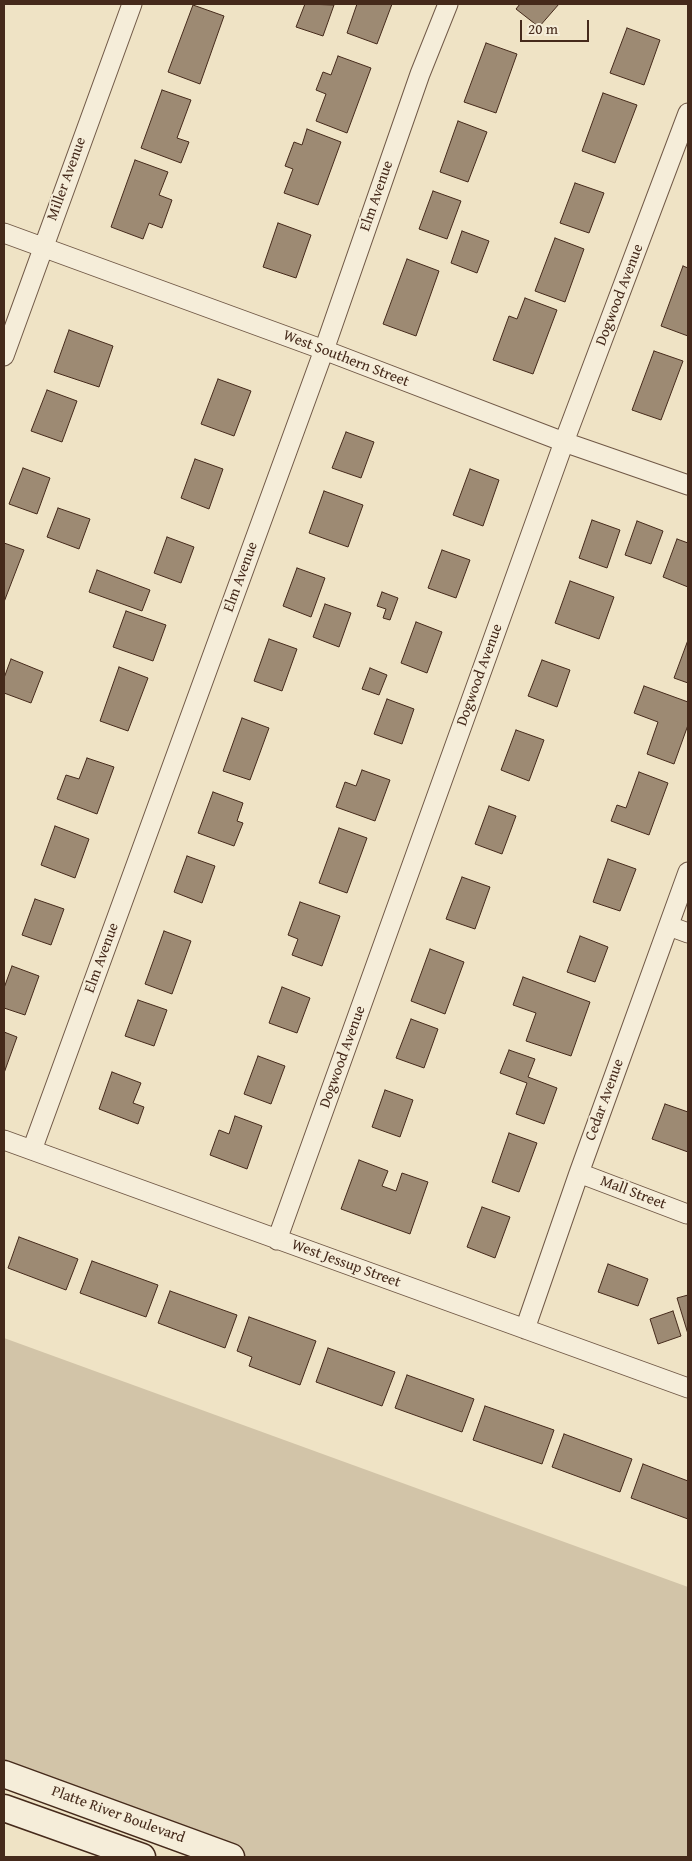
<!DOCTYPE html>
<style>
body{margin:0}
#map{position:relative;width:692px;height:1861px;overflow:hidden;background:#efe3c5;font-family:"Gentium Book Plus",serif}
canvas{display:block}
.frame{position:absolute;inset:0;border:5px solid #452a1b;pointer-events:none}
.scale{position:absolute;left:520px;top:20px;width:69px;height:22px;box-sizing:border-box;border:2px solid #452a1b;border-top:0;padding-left:6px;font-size:15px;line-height:18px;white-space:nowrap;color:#452a1b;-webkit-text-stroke:4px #f5edd9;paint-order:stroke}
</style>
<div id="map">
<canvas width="692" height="1861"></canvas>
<div class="frame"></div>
<div class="scale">20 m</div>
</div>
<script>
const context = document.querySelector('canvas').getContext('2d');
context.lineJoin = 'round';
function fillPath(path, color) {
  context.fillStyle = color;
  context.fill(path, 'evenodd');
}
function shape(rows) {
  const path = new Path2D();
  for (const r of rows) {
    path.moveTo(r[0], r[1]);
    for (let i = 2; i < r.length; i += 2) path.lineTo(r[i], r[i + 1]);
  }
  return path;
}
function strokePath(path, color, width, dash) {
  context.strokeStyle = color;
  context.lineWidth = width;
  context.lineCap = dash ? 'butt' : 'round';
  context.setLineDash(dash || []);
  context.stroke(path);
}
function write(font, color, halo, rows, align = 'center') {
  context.font = font + ' "Gentium Book Plus",serif';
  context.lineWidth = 4;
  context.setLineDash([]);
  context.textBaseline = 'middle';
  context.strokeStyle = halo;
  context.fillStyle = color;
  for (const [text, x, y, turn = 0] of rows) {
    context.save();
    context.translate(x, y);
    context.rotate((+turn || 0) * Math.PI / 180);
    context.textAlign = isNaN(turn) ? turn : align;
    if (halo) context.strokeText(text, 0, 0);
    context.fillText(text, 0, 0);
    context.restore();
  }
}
const green = shape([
 [4,1338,688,1587,688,1857,231,1857,4,1774]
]);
const building = shape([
 [305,4,334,5,323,36,296,27,305,4],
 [357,4,392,4,377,44,347,33,357,4],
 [520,4,559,4,539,27,516,9,520,4],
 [193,5,224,16,200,84,168,72,193,5],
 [627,28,660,40,644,85,610,73,627,28],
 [486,43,517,54,496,113,464,102,486,43],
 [338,56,371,68,347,133,316,121,326,94,316,90,323,72,331,75,338,56],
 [162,90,191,100,177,138,189,142,181,163,141,148,162,90],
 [603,93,637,105,615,163,582,151,603,93],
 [458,121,487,132,468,182,440,172,458,121],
 [307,129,341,142,318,205,284,193,293,169,285,166,294,142,302,145,307,129],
 [135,160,168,172,159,195,172,200,162,228,149,223,143,239,111,227,135,160],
 [575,183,604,193,589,233,560,223,575,183],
 [433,191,461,201,447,239,419,229,433,191],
 [278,223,311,235,296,278,263,267,278,223],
 [462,231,489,241,477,273,451,263,462,231],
 [555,238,584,249,565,302,535,291,555,238],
 [407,259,439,271,416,336,383,324,407,259],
 [683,266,688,268,688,336,661,326,683,266],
 [525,298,557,310,533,374,493,360,509,316,517,319,525,298],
 [69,330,113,346,99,387,54,372,69,330],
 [654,351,683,361,661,420,632,410,654,351],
 [218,379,251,391,234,436,201,424,218,379],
 [47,390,77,401,62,442,31,431,47,390],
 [346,432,374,442,361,478,332,468,346,432],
 [195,459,223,469,209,509,181,498,195,459],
 [23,468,50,478,37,514,9,504,23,468],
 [470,469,499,480,483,526,453,515,470,469],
 [324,491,363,505,348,547,309,533,324,491],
 [58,508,90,519,79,549,47,537,58,508],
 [592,520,620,530,607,568,579,558,592,520],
 [637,521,663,531,651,564,625,555,637,521],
 [167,537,194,547,181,583,154,573,167,537],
 [677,539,688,543,688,587,663,577,677,539],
 [4,543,24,550,4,602,4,543],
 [442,550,470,560,456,598,428,588,442,550],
 [297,568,325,578,311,617,283,606,297,568],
 [97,570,150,590,142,611,89,592,97,570],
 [570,581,614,597,599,639,555,623,570,581],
 [382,592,398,598,390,620,383,618,386,609,377,606,382,592],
 [325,604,351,613,339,647,313,637,325,604],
 [126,611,166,625,153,661,113,647,126,611],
 [416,622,442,632,427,673,401,663,416,622],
 [269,639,297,649,282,691,254,681,269,639],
 [688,640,688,683,674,678,688,640],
 [11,659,43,672,31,703,4,693,4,678,11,659],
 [542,660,570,670,557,707,528,696,542,660],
 [119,667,148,678,128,731,100,721,119,667],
 [370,668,387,675,379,695,362,689,370,668],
 [644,686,688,702,688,725,674,764,647,754,658,722,634,713,644,686],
 [387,699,414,709,402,744,374,734,387,699],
 [242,718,269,728,250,780,223,771,242,718],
 [516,730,544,740,529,781,501,770,516,730],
 [87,758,114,767,97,814,57,799,66,775,79,779,87,758],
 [362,770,390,780,375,821,336,807,345,782,356,786,362,770],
 [639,772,668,783,649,835,611,821,617,805,626,808,639,772],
 [213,792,243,803,237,821,243,823,234,846,198,833,213,792],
 [489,806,516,816,502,854,475,844,489,806],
 [55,826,89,839,75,878,41,865,55,826],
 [339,828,367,838,347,893,319,883,339,828],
 [187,856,215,866,202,903,174,892,187,856],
 [608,859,636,869,620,911,593,902,608,859],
 [462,877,490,887,475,929,446,919,462,877],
 [35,899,64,909,51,945,22,935,35,899],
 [300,902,340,916,322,966,292,955,298,939,288,935,300,902],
 [164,931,191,941,172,994,145,984,164,931],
 [580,936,608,947,595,982,567,972,580,936],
 [430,949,464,962,445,1014,411,1001,430,949],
 [12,966,39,976,25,1015,4,1008,4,988,12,966],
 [523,977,590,1002,571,1056,526,1041,536,1013,513,1005,523,977],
 [282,987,310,998,297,1033,269,1023,282,987],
 [138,1000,167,1010,154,1046,125,1036,138,1000],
 [411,1019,438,1029,424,1068,396,1058,411,1019],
 [4,1032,17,1037,4,1073,4,1032],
 [509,1050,535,1059,528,1077,557,1088,544,1124,516,1114,527,1083,500,1073,509,1050],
 [258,1056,285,1066,271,1104,244,1094,258,1056],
 [112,1072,141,1083,133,1103,144,1107,138,1124,99,1109,112,1072],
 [385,1090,413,1100,400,1137,372,1127,385,1090],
 [665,1104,688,1112,688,1152,652,1139,665,1104],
 [235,1116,262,1126,247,1169,210,1155,219,1130,229,1134,235,1116],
 [509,1133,537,1143,519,1192,492,1182,509,1133],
 [359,1160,388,1171,382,1186,396,1191,402,1173,428,1182,410,1234,341,1209,359,1160],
 [482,1207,510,1217,495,1258,467,1247,482,1207],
 [19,1237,78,1259,66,1290,8,1268,19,1237],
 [92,1261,158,1285,146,1317,80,1293,92,1261],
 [608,1264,648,1279,638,1306,598,1292,608,1264],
 [170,1291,237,1315,225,1348,158,1323,170,1291],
 [688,1295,688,1334,677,1298,688,1295],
 [673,1311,681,1336,658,1344,650,1319,673,1311],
 [249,1317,316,1341,300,1385,249,1366,252,1357,237,1351,249,1317],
 [328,1348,395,1372,382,1406,316,1382,328,1348],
 [407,1375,474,1399,462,1432,395,1408,407,1375],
 [485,1406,554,1430,542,1464,473,1440,485,1406],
 [564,1434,632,1459,620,1492,552,1467,564,1434],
 [643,1464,688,1481,688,1519,631,1498,643,1464]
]);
const street = shape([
 [4,233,324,350,564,442,688,485],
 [4,356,132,4],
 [669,926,688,933],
 [4,1140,688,1388],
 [32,1150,324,350,420,74,448,4],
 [579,1173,687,1214],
 [277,1240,564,442,688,113],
 [525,1329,579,1173,688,872]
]);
const secondary = shape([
 [4,1774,231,1857],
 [4,1808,142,1857]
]);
const streetNames = [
 ["Miller Avenue",67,179,-70],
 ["Elm Avenue",377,196,-71],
 ["Dogwood Avenue",620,295,-69],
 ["West Southern Street",346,359,21],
 ["Elm Avenue",241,577,-70],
 ["Dogwood Avenue",480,675,-70],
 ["Elm Avenue",102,958,-70],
 ["Dogwood Avenue",343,1057,-70],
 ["Cedar Avenue",605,1100,-70],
 ["Mall Street",633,1193,21],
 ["West Jessup Street",346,1264,20],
 ["Platte River Boulevard",118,1815,20]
];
fillPath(green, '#d2c4a8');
fillPath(building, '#9d8a73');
strokePath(building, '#452a1b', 1);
strokePath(street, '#705846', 21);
strokePath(secondary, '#452a1b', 29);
strokePath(street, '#f5edd9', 19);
strokePath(secondary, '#f5edd9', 26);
write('15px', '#452a1b', '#f5edd9', streetNames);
</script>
